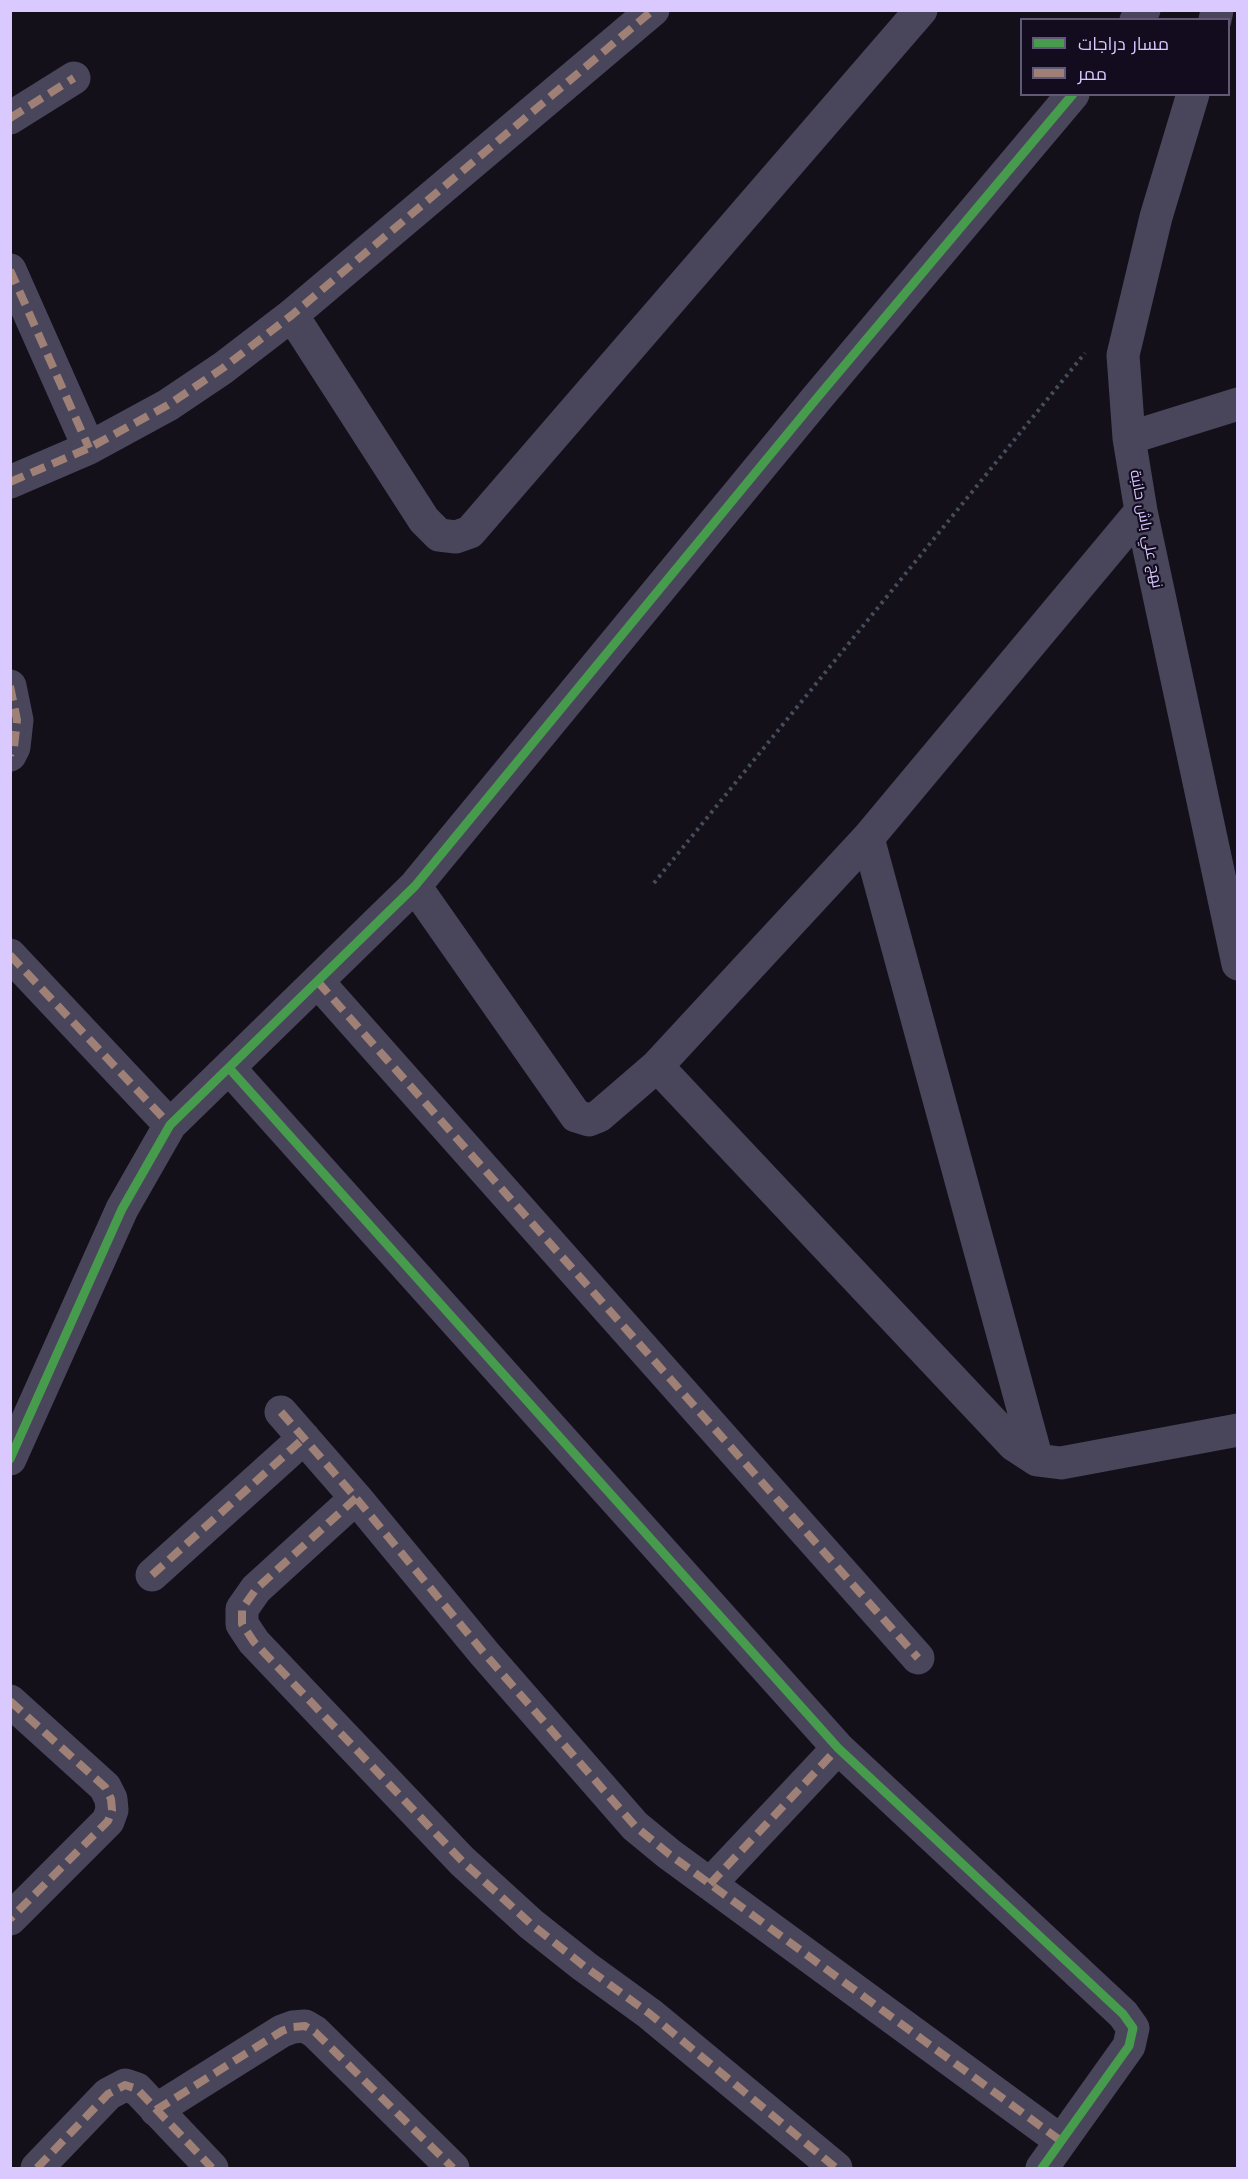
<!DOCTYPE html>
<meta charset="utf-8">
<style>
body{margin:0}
#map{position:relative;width:1248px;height:2179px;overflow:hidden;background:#13101a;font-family:"Work Sans",Cairo,sans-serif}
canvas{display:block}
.frame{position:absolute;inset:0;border:12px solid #d9c9ff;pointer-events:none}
.legend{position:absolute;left:1020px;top:18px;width:210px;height:78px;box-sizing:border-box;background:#120c1e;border:2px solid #625878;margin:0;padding:8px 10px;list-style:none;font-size:18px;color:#d9c9ff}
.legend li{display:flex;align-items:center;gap:12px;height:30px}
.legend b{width:30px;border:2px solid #625878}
</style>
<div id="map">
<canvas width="1248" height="2179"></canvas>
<div class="frame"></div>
<ul class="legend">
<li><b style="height:8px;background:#469c4c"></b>مسار دراجات</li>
<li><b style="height:8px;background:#9e8076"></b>ممر</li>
</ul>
</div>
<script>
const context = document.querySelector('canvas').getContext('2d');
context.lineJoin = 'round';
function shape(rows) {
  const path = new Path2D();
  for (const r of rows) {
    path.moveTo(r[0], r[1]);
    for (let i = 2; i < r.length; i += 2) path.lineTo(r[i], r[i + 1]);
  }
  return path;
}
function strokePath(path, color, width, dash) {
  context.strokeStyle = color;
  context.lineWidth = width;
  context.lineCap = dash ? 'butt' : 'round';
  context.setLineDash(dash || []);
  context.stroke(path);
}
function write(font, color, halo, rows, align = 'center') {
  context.font = font + ' "Work Sans",Cairo,sans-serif';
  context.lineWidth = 4.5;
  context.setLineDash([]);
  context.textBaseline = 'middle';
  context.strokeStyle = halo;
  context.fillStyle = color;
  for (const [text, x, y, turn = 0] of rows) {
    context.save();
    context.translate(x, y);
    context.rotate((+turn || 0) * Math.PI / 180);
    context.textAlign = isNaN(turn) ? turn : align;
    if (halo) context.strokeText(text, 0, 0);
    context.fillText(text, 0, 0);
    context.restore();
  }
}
const path = shape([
 [654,883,1085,353]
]);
const minor = shape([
 [1136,20,1144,10],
 [1215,20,1217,10],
 [1193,94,1156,217,1123,355,1129,438,1141,511,1238,964],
 [10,118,74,78],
 [10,270,89,448],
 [292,315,424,520,439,535,456,537,470,532,921,10],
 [1129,438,1238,404],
 [10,482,89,448,168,405,223,368,292,315,653,10],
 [10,686,17,720,14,747,10,755],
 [868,838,1037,1460],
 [415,886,576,1116,589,1120,599,1116,657,1066,868,838,1141,511],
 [10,955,170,1125],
 [318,982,918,1658],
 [657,1066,1014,1445,1037,1460,1061,1463,1238,1430],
 [229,1068,838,1748,1123,2014,1133,2028,1129,2046,1042,2168],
 [281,1412,356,1498,484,1653,635,1826,669,1854,1061,2141],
 [10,1459,122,1209,170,1125,415,886,817,398,1073,94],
 [356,1498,256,1589,242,1609,242,1624,254,1642,462,1861,531,1924,584,1966,650,2014,836,2168],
 [152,1575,304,1438],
 [10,1701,105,1787,111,1799,112,1810,108,1821,10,1919],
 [710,1884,838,1748],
 [156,2110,282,2031,293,2027,305,2026,315,2032,453,2168],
 [37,2168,108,2094,125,2085,137,2089,212,2168]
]);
const quiet = shape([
 [10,118,74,78],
 [10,270,89,448],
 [10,482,89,448,168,405,223,368,292,315,653,10],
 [10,686,17,720,14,747,10,755],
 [10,955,170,1125],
 [318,982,918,1658],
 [281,1412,356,1498,484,1653,635,1826,669,1854,1061,2141],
 [356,1498,256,1589,242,1609,242,1624,254,1642,462,1861,531,1924,584,1966,650,2014,836,2168],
 [152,1575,304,1438],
 [10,1701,105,1787,111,1799,112,1810,108,1821,10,1919],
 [710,1884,838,1748],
 [156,2110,282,2031,293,2027,305,2026,315,2032,453,2168],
 [37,2168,108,2094,125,2085,137,2089,212,2168]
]);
const cycleway = shape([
 [229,1068,838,1748,1123,2014,1133,2028,1129,2046,1042,2168],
 [10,1459,122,1209,170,1125,415,886,817,398,1073,94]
]);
const streetNames = [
 ["نهج علي باش حانبة",1146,529,79]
];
strokePath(path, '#454d5c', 4, [3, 4.5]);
strokePath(minor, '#49455b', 33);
strokePath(quiet, '#9e8076', 8, [15, 8]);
strokePath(cycleway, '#469c4c', 9);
write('15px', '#d9c9ff', '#120c1e', streetNames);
</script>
